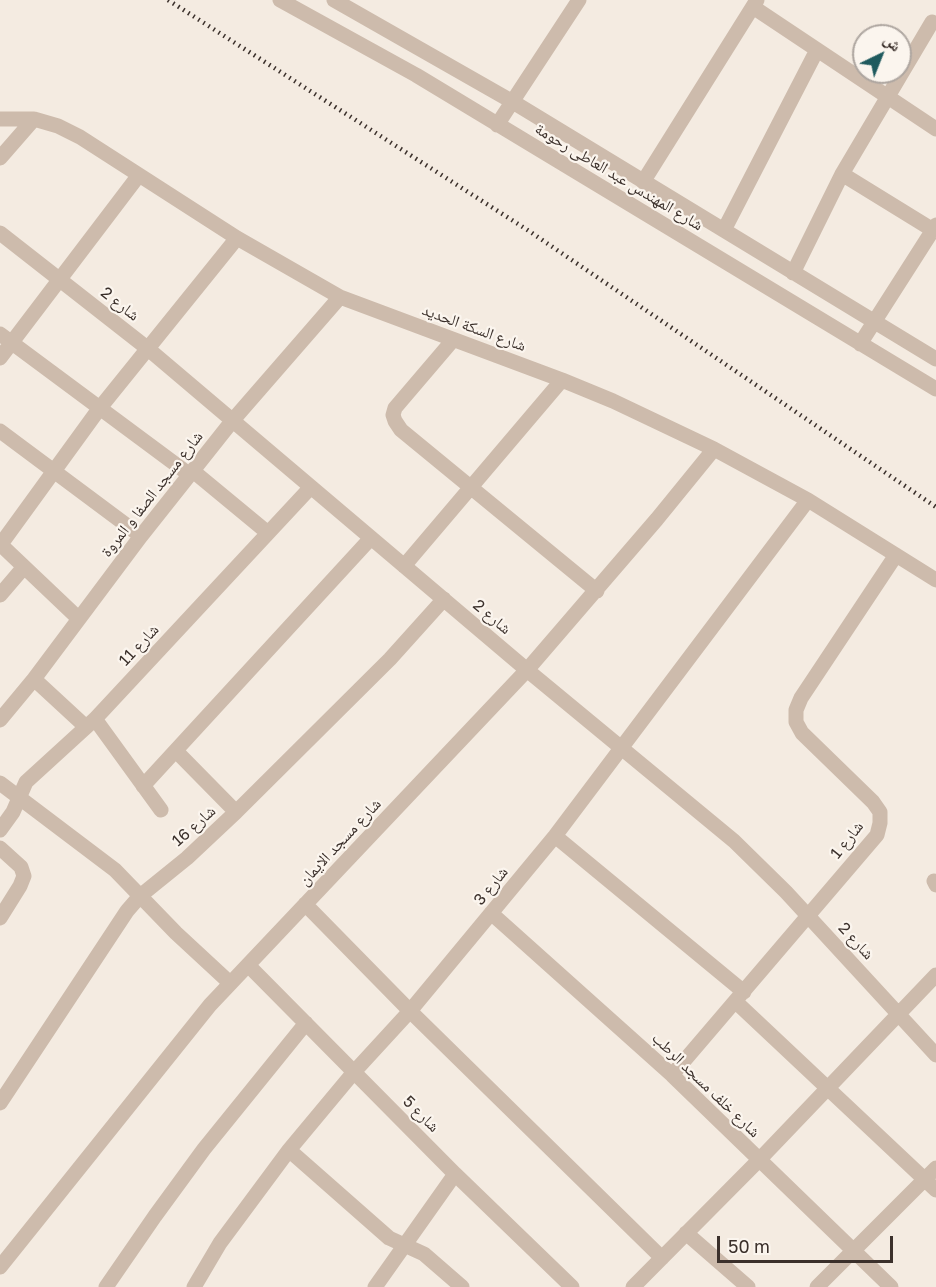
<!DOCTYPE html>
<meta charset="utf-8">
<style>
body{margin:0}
#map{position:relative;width:936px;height:1287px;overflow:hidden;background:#f4ebe1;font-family:"Golos Text","Noto Naskh Arabic",sans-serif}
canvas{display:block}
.north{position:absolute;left:852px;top:24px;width:60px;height:60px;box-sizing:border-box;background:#fbf5ee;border:2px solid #aea6a0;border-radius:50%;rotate:43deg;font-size:16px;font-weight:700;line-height:24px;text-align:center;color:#3b302b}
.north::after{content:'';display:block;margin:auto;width:21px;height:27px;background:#1f5a5e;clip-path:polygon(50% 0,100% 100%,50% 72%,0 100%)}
.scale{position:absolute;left:717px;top:1236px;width:176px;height:27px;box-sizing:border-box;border:3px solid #3b302b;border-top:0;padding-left:8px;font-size:18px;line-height:21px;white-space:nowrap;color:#3b302b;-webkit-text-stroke:4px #fbf5ee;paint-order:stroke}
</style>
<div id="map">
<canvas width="936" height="1287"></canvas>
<div class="north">ش</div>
<div class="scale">50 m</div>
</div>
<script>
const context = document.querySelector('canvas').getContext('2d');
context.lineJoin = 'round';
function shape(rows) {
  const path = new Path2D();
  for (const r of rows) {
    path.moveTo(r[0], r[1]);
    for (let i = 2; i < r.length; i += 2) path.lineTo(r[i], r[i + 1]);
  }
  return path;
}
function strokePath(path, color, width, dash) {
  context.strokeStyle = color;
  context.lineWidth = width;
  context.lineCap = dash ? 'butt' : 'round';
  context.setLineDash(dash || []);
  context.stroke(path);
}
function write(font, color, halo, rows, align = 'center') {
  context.font = font + ' "Golos Text","Noto Naskh Arabic",sans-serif';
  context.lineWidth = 4.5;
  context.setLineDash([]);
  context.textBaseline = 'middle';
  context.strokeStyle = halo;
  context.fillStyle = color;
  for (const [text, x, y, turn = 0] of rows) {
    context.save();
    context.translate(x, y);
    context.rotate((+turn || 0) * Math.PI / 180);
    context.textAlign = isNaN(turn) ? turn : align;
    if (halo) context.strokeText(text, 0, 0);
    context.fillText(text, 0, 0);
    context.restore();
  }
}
const minor = shape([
 [280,0,416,75,936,389],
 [334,0,513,102,936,359],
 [753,7,936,129],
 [0,119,34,119,58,126,80,137,237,238,340,297,562,380,613,401,714,449,808,500,936,580],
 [497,125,579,0],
 [0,158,34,119],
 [842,174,933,230],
 [643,182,757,0],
 [724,230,817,50],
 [0,233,147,348,527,670,734,841,786,892,936,1055],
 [793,273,842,174,932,22],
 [0,334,190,475],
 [453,340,395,408,393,415,395,421,401,430,597,591],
 [860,344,936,225],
 [0,358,139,175],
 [0,431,141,536],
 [193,471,268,533],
 [0,544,78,618],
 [1,544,99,409,237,238],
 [404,566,562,380],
 [0,595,24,567],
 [34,679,86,727],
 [95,719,161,810],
 [0,720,34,679,141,536,233,420,340,297],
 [176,751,236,812],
 [0,783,115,870,176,933,230,983],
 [143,786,371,538],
 [0,830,13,812,26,782,95,719,311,487],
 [555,836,744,992],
 [0,848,21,867,24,876,20,886,0,918],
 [934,881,936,885],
 [305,904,410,1011,662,1258],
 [491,913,672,1075,891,1287],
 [248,965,455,1174,572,1287],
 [736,1002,936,1190],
 [672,1075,877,835,880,823,880,812,873,802,802,733,796,722,796,710,801,698,896,555],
 [0,1103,127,911,140,896,187,858,236,812,390,659,444,599],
 [289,1150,389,1238,424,1254,462,1287],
 [686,1233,748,1287],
 [0,1267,210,1005,527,670,657,519,714,449],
 [106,1287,155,1216,204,1149,306,1023],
 [194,1287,220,1243,289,1150,354,1072,410,1011,555,836,808,500],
 [375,1287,455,1174],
 [633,1287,759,1160,936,975],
 [817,1287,936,1168]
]);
const rail = shape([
 [168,0,529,231,936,507]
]);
const streetNames = [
 ["شارع المهندس عبد العاطى رحومة",619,177,31],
 ["شارع 2",120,304,38],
 ["شارع السكة الحديد",474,328,20],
 ["شارع مسجد الصفا و المروة",152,494,-52],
 ["شارع 2",492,617,40],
 ["شارع 11",139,645,-47],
 ["شارع 16",194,826,-42],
 ["شارع 1",847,840,-52],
 ["شارع مسجد الايمان",340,842,-47],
 ["شارع 3",491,886,-51],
 ["شارع 2",856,941,47],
 ["شارع خلف مسجد الرطب",706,1085,44],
 ["شارع 5",421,1114,45]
];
strokePath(minor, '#cdbbac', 15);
strokePath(rail, '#3b302b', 4.5, [1.5, 4.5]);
write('16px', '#3b302b', '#fbf5ee', streetNames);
</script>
